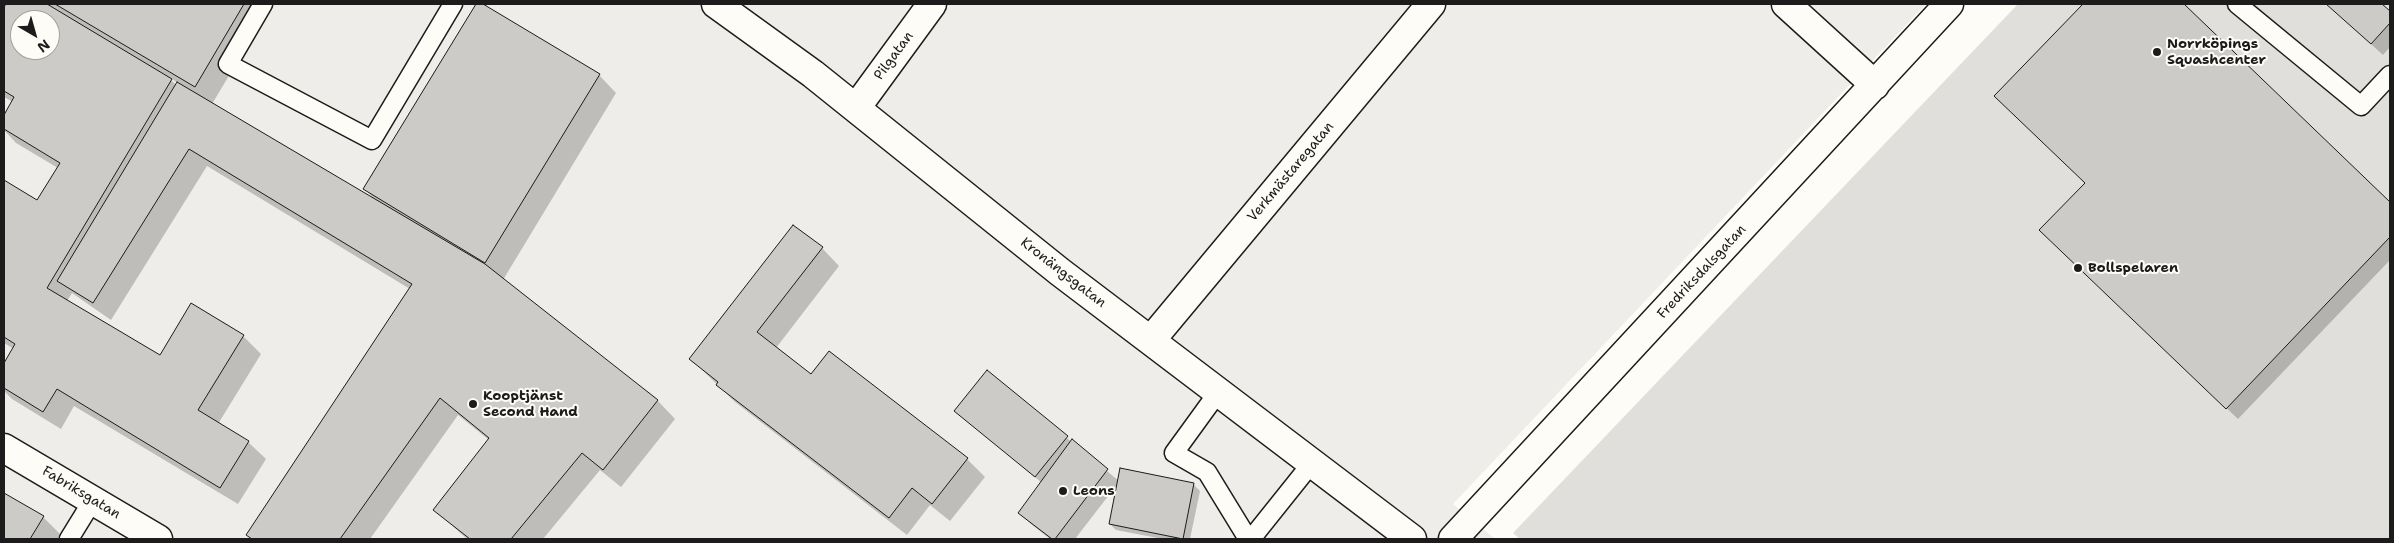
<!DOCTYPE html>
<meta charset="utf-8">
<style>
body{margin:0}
#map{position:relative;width:2394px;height:543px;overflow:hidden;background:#fdfcf7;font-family:"Shantell Sans",sans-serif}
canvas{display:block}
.frame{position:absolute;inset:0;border:5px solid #1c1c1c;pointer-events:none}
.north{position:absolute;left:10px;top:10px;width:50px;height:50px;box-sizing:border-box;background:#fdfcf7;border:1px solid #a3a29f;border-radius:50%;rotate:142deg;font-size:14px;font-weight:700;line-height:20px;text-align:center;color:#1c1c1c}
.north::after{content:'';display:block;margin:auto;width:18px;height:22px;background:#1c1c1c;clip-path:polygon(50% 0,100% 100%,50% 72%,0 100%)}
</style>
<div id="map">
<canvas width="2394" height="543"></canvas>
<div class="frame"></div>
<div class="north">N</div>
</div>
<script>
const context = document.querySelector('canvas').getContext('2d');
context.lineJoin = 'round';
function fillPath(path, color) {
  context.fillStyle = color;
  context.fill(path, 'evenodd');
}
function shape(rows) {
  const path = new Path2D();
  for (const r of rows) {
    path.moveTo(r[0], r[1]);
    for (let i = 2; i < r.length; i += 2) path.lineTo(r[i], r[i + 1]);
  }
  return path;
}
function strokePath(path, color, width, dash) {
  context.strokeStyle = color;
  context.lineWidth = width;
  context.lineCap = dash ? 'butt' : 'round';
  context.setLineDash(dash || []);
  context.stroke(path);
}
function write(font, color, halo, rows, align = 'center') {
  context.font = font + ' "Shantell Sans",sans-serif';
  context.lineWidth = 4;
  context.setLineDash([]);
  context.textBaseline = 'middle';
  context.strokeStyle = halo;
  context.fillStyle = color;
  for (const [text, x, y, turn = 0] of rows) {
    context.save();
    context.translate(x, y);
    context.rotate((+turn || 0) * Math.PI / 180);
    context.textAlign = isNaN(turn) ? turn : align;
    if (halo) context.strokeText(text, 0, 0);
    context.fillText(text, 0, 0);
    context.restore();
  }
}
const built = shape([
 [4,4,1926,4,1453,504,1495,539,4,539],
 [20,20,50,20,50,50,20,50]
]);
const green = shape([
 [2018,4,2390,4,2390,539,1520,539,1513,533]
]);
const shadow = shape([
 [4,4,272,4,212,104,375,200,365,189,478,4,599,75,616,93,503,280,658,401,675,419,621,487,600,470,543,539,467,539,435,510,489,440,458,415,370,539,252,539,247,535,410,289,207,166,111,320,72,293,67,301,160,357,243,336,261,354,218,424,248,442,266,459,238,504,74,406,61,429,12,399,4,391,4,365,14,349,4,343,4,182,38,202,58,168,16,143,4,130,4,117,13,102,4,97],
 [20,20,50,20,50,50,20,50],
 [172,79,178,83,176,85,171,80],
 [2085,4,2182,4,2390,204,2390,260,2238,419,2053,242,2086,183,1996,96],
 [2327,4,2380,4,2390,13,2390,47,2383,55],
 [822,248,839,266,776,348,812,376,829,353,967,459,985,477,950,521,930,505,907,535,735,402,691,359],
 [987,372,1119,481,1121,470,1194,485,1200,491,1190,539,1163,539,1116,530,1110,524,1119,482,1075,539,1050,539,1031,524,1019,513,1042,483,955,410],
 [4,494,43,517,61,535,58,539,4,539]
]);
const building = shape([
 [6,4,47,4,172,79,47,288,160,355,191,303,244,335,198,410,249,441,220,488,57,389,43,412,4,388,4,363,15,344,4,337,4,180,37,200,60,163,4,129,4,115,14,97,4,91,4,7,6,4],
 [20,20,50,20,50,50,20,50,20,20],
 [55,4,244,4,195,87,55,4],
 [476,4,483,4,600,74,485,263,363,189,476,4],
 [2083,4,2184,4,2390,202,2390,237,2226,409,2039,230,2085,183,1994,96,2083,4],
 [2326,4,2382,4,2390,11,2390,23,2371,44,2326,4],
 [177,82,485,264,658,400,603,470,582,453,511,539,470,539,433,510,489,438,440,398,340,539,252,539,246,535,412,284,189,149,93,303,57,281,177,82],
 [793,225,823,247,757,332,811,374,829,351,968,458,932,504,912,488,889,518,716,385,718,382,689,359,793,225],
 [987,370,1068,436,1035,477,954,411,987,370],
 [1072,439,1108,469,1055,539,1052,539,1018,513,1072,439],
 [1120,468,1194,483,1183,539,1109,524,1120,468],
 [4,493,44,516,30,539,4,539,4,493]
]);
const lane = shape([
 [263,4,228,64,372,140,453,4],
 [2237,4,2361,106,2390,75],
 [1219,391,1174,453,1207,472,1248,539],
 [69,539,93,500],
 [1251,539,1311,464]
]);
const street = shape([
 [716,4,813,74,1060,272,1412,539],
 [1786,4,1875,85],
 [856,108,932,4],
 [1151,340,1431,4],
 [4,448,158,539],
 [1453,539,1949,4]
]);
const markers = [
 [2157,52,5,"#1c1c1c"],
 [2078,268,5,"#1c1c1c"],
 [473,404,5,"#1c1c1c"],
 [1063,491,5,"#1c1c1c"]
];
const poiNames = [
 ["Norrköpings",2167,44],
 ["Squashcenter",2167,60],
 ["Bollspelaren",2088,268],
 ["Kooptjänst",483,396],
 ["Second Hand",483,412],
 ["Leons",1073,491]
];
const streetNames = [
 ["Pilgatan",894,56,-54],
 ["Verkmästaregatan",1291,172,-50],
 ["Fredriksdalsgatan",1702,272,-47],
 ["Kronängsgatan",1063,273,38],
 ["Fabriksgatan",81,493,31]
];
fillPath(built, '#eeede9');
fillPath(green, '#e0dfdb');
fillPath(shadow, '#0003');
fillPath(building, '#cccbc8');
strokePath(building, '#1c1c1c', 1);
strokePath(lane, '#1c1c1c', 21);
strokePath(street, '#1c1c1c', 31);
strokePath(lane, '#fdfcf7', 18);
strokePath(street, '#fdfcf7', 28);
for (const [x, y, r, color] of markers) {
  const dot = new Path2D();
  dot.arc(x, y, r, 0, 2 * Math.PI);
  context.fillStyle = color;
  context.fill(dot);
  strokePath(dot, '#fdfcf7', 2);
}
write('bold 14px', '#1c1c1c', '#fdfcf7', poiNames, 'left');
write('14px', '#1c1c1c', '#fdfcf7', streetNames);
</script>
